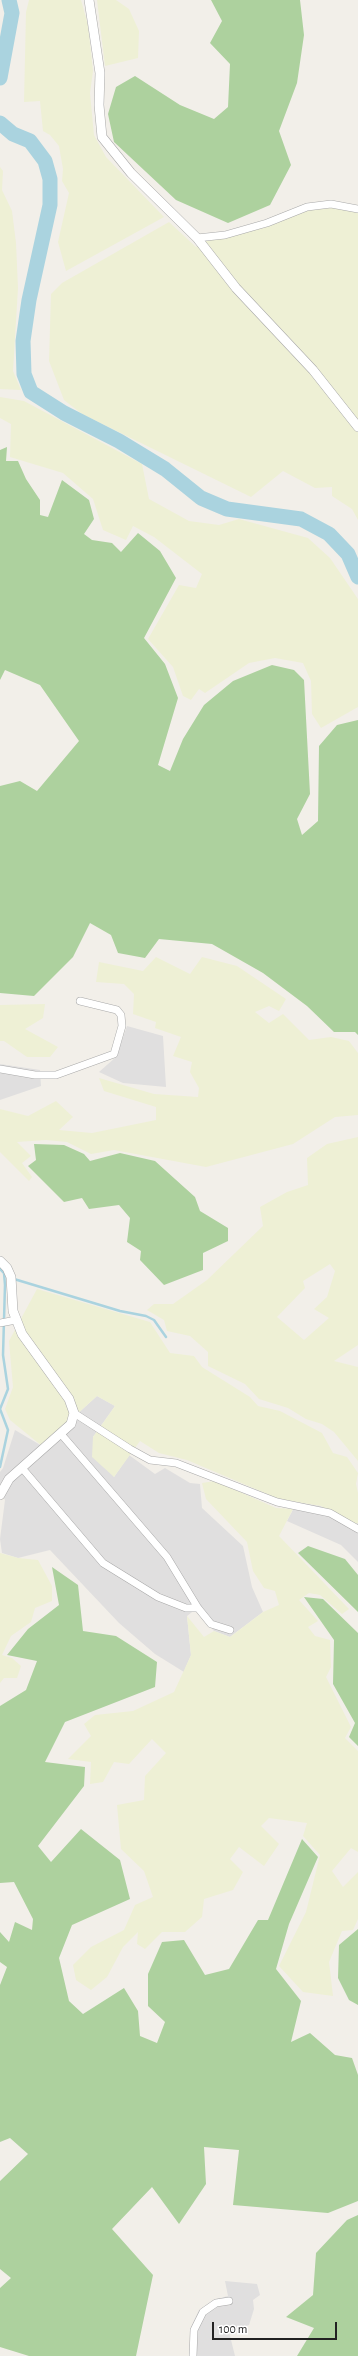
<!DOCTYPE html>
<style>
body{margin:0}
#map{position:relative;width:358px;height:2356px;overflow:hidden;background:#f2efe9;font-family:"Alegreya Sans",sans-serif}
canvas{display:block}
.scale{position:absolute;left:212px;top:2322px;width:125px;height:18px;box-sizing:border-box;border:2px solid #222;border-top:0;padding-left:5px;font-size:12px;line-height:14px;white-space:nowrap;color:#222;-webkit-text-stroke:3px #fff;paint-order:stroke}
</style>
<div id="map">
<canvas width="358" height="2356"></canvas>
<div class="scale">100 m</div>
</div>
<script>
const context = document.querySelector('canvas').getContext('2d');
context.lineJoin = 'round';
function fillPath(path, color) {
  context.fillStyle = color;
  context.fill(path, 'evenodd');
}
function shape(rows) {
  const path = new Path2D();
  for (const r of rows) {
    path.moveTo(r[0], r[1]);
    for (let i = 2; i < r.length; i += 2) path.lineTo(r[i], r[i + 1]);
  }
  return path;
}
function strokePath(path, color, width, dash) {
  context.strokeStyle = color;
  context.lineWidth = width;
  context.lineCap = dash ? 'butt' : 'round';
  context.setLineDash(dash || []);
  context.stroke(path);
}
const residential = shape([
 [127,1026,163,1036,166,1087,123,1083,99,1072,116,1057],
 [0,1064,40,1070,41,1086,0,1100],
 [97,1396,115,1406,93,1437,114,1477,129,1455,155,1474,165,1468,190,1483,200,1484,202,1508,243,1546,252,1587,263,1612,230,1637,214,1631,196,1609,187,1616,191,1655,184,1672,155,1654,119,1623,50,1550,18,1558,2,1553,0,1539,5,1500,0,1490,0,1472,3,1468,15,1430,42,1446],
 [297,1502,321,1506,353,1524,358,1523,358,1562,341,1545,287,1521],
 [225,2281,257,2284,260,2295,253,2300,254,2309,249,2325,229,2332,235,2356,189,2356,191,2327,199,2310,213,2300,228,2296]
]);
const farmland = shape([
 [29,0,81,0,88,25,93,71,90,93,94,135,106,157,164,217,66,271,58,242,69,193,62,181,63,169,59,146,50,135,43,131,40,101,24,102,26,12],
 [97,0,116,0,129,9,139,31,138,58,105,66],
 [0,167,3,171,2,190,12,211,16,243,18,288,13,371,21,390,0,389],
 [333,208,358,212,358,520,352,509,332,496,332,487,315,488,283,471,251,497,82,414,64,400,49,361,51,294,62,283,169,222,196,247,205,240,264,228,309,210],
 [0,397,24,401,142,464,149,499,189,521,219,525,239,519,308,538,330,558,358,599,358,707,321,728,312,714,311,681,303,663,275,658,249,663,205,693,199,689,191,700,183,696,173,667,148,639,179,585,196,588,202,574,154,537,133,526,126,540,103,530,93,499,63,473,10,457,11,424,0,418],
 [156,957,190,974,202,957,237,966,286,999,279,1011,269,1006,255,1012,269,1023,283,1014,309,1040,331,1037,349,1041,358,1053,358,1115,335,1117,293,1144,206,1167,114,1150,91,1154,67,1142,46,1140,17,1142,31,1156,22,1163,32,1177,29,1181,0,1152,0,1109,28,1116,56,1101,73,1117,59,1130,92,1133,156,1120,156,1107,104,1091,99,1078,154,1094,198,1097,199,1088,190,1072,192,1062,173,1056,181,1037,155,1028,156,1022,133,1014,134,994,124,984,96,982,99,962,143,971],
 [45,1004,43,1018,25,1029,58,1047,50,1057,27,1057,4,1041,0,1041,0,1005],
 [358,1137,358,1345,334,1361,358,1367,358,1461,334,1432,322,1424,306,1419,288,1408,259,1399,245,1384,208,1366,208,1352,190,1336,167,1331,164,1320,147,1310,154,1304,173,1304,207,1280,263,1226,260,1207,287,1192,308,1185,307,1158,327,1144],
 [330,1264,335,1271,327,1297,314,1309,329,1318,304,1340,277,1317,305,1288,303,1281],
 [37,1289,150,1322,170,1353,194,1356,202,1367,250,1397,258,1406,280,1411,322,1433,333,1453,347,1457,358,1473,356,1484,358,1493,358,1523,353,1525,321,1506,279,1499,187,1460,159,1453,140,1441,114,1477,92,1457,93,1437,115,1406,97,1396,42,1446,10,1420,5,1409,13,1387,9,1341],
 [215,1481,276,1508,293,1509,279,1536,349,1609,342,1614,320,1595,309,1593,299,1600,318,1621,308,1627,315,1636,330,1640,331,1667,326,1677,351,1727,345,1738,358,1751,358,1852,351,1848,332,1871,343,1887,358,1872,358,1919,353,1930,342,1931,329,1962,333,1996,303,1992,279,1966,306,1912,320,1855,303,1836,307,1823,269,1818,261,1826,279,1844,264,1866,239,1847,230,1859,243,1872,233,1890,204,1899,202,1917,185,1932,162,1932,145,1949,137,1944,138,1932,123,1947,107,1977,91,1990,76,1980,73,1965,91,1947,124,1930,135,1905,153,1897,144,1871,121,1849,117,1805,144,1800,145,1776,166,1753,152,1739,129,1764,114,1762,103,1782,90,1784,91,1762,68,1759,91,1736,84,1724,95,1715,133,1711,174,1692,191,1655,187,1616,204,1637,214,1631,230,1637,263,1612,279,1605,275,1591,264,1588,253,1571,247,1542,206,1499,202,1483],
 [0,1553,18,1558,38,1560,52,1586,52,1601,35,1608,31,1622,11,1636,2,1655,12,1658,21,1666,17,1678,4,1678,0,1683]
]);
const forest = shape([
 [211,0,300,0,304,35,297,83,279,131,291,165,270,205,228,223,176,200,114,142,108,114,116,87,135,76,180,105,214,119,228,107,230,64,210,43,222,21],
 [7,447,6,461,18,461,26,479,40,500,40,515,48,517,62,480,89,500,94,519,84,534,92,540,112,543,121,552,138,533,160,551,176,578,144,638,165,664,178,698,158,765,170,771,183,739,204,705,233,681,272,665,294,670,304,680,310,794,297,819,302,835,318,821,319,746,337,725,358,720,358,1035,355,1032,334,1032,307,1006,263,973,212,944,159,939,145,958,118,953,111,935,90,923,73,957,34,996,0,993,0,786,20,781,37,791,79,741,40,685,5,670,0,680,0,450],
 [34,1144,64,1145,84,1154,90,1161,120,1153,155,1161,195,1197,200,1211,228,1228,228,1241,203,1253,203,1270,164,1285,140,1260,141,1251,127,1242,130,1218,119,1205,89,1209,82,1198,64,1202,28,1166,36,1160],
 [308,1546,345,1559,358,1575,358,1612,298,1553],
 [52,1567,78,1585,83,1631,116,1636,157,1662,155,1687,65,1722,45,1762,85,1767,84,1786,38,1846,51,1862,81,1829,120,1860,130,1899,72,1925,59,1958,69,2001,83,2014,124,1988,138,2011,140,2036,157,2043,165,2022,148,2006,148,1974,162,1942,184,1940,205,1975,229,1969,258,1920,268,1920,302,1839,318,1857,289,1924,276,1969,301,2001,291,2042,310,2033,335,2055,352,2058,358,2075,358,2201,328,2213,233,2205,239,2150,204,2147,206,2184,179,2224,152,2187,112,2229,153,2275,136,2356,29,2356,0,2347,0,2288,11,2278,0,2269,0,2181,28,2154,10,2138,0,2142,0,1985,7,1967,0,1962,0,1932,9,1942,15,1922,32,1930,33,1919,14,1882,0,1883,0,1706,26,1690,37,1661,7,1655,28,1629,59,1605],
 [304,1597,323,1599,358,1633,358,1746,349,1737,355,1723,333,1684,334,1640],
 [358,1929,358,2005,349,2000,338,1978,339,1945],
 [358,2215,358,2356,297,2356,314,2328,286,2317,313,2295,316,2253,347,2220]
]);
const stream = shape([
 [0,1269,4,1273,5,1285,3,1355,8,1389,0,1409,8,1430,0,1467],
 [14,1279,120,1311,146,1316,154,1320,166,1337]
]);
const river = shape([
 [0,78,12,13,9,0],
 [0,123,13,134,30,141,45,161,50,179,50,205,29,300,23,341,24,374,31,392,64,413,119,441,165,469,201,498,227,509,301,519,329,534,348,554,358,577]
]);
const minor = shape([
 [197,238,225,235,267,223,307,207,331,204,358,209],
 [0,1069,35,1075,56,1075,114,1054,122,1026,121,1015,117,1010,80,1001],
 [0,1323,16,1320],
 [74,1413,130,1449,150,1460,176,1463,277,1502,330,1513,358,1529],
 [61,1434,167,1557,198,1608,211,1624,230,1630],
 [22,1468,103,1563,158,1597,186,1608,198,1608],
 [193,2356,194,2330,203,2312,216,2303,229,2301]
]);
const tertiary = shape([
 [89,0,100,73,99,105,102,137,131,173,197,238,236,288,313,370,358,427],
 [0,1261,7,1268,11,1277,13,1311,22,1334,69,1399,74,1413,71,1424,9,1479,0,1495]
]);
fillPath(residential, '#e0dfdf');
fillPath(farmland, '#eef0d5');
fillPath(forest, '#add19e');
strokePath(stream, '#aad3df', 2.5);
strokePath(river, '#aad3df', 15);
strokePath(minor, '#a9a9a9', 8);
strokePath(tertiary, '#a9a9a9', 10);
strokePath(minor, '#fff', 7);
strokePath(tertiary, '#fff', 9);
</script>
